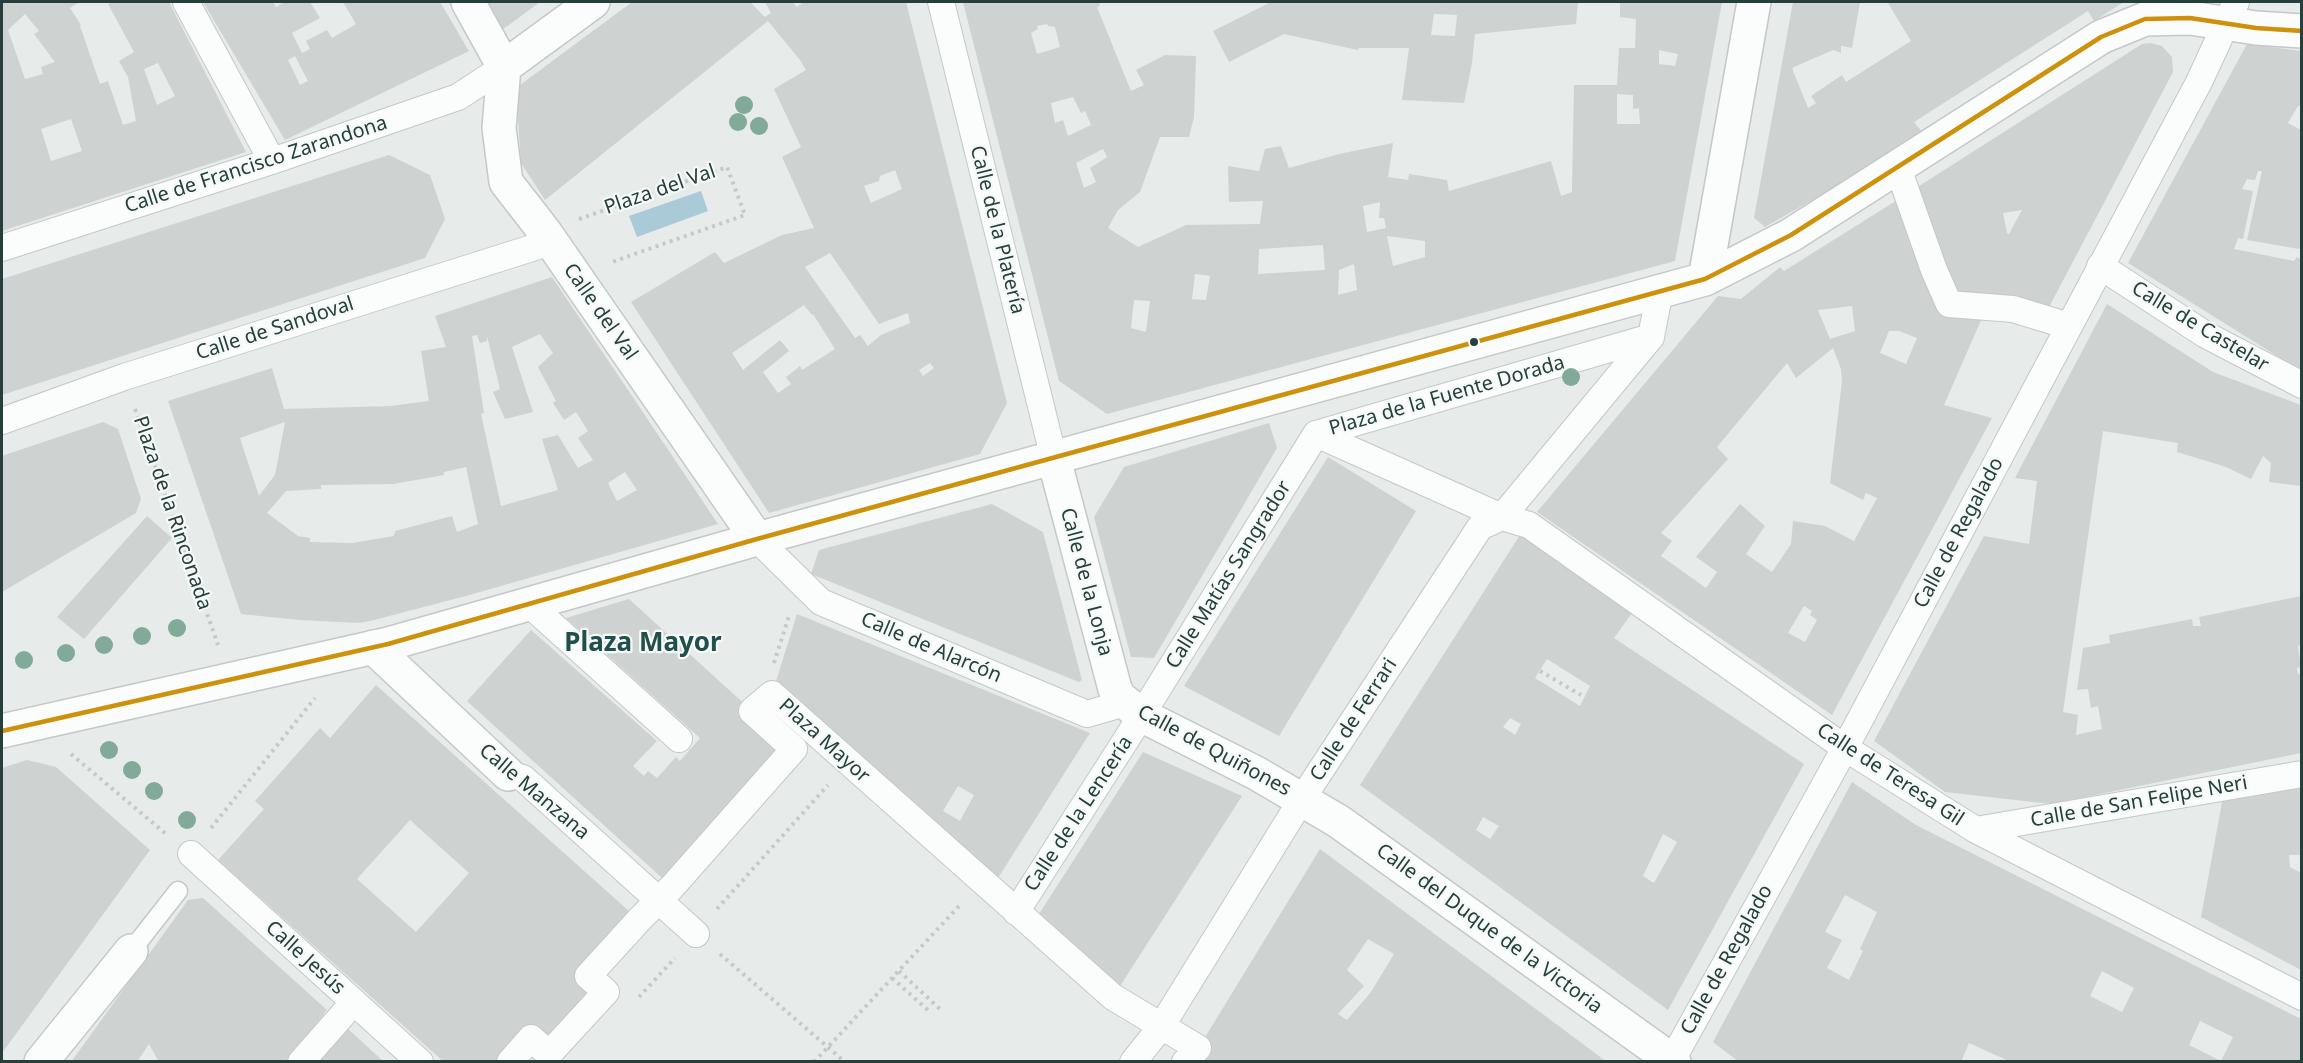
<!DOCTYPE html>
<meta charset="utf-8">
<style>
body{margin:0}
#map{position:relative;width:2303px;height:1063px;overflow:hidden;background:#e7ebea;font-family:"Noto Sans",sans-serif}
canvas{display:block}
.frame{position:absolute;inset:0;border:3px solid #253f3c;pointer-events:none}
</style>
<div id="map">
<canvas width="2303" height="1063"></canvas>
<div class="frame"></div>
</div>
<script>
const context = document.querySelector('canvas').getContext('2d');
context.lineJoin = 'round';
function fillPath(path, color) {
  context.fillStyle = color;
  context.fill(path, 'evenodd');
}
function shape(rows) {
  const path = new Path2D();
  for (const r of rows) {
    path.moveTo(r[0], r[1]);
    for (let i = 2; i < r.length; i += 2) path.lineTo(r[i], r[i + 1]);
  }
  return path;
}
function strokePath(path, color, width, dash) {
  context.strokeStyle = color;
  context.lineWidth = width;
  context.lineCap = dash ? 'butt' : 'round';
  context.setLineDash(dash || []);
  context.stroke(path);
}
function write(font, color, halo, rows, align = 'center') {
  context.font = font + ' "Noto Sans",sans-serif';
  context.lineWidth = 4.5;
  context.setLineDash([]);
  context.textBaseline = 'middle';
  context.strokeStyle = halo;
  context.fillStyle = color;
  for (const [text, x, y, turn = 0] of rows) {
    context.save();
    context.translate(x, y);
    context.rotate((+turn || 0) * Math.PI / 180);
    context.textAlign = isNaN(turn) ? turn : align;
    if (halo) context.strokeText(text, 0, 0);
    context.fillText(text, 0, 0);
    context.restore();
  }
}
const water = shape([
 [701,191,708,211,637,237,629,216]
]);
const building = shape([
 [2,2,79,2,70,8,81,25,80,26,100,84,108,81,123,125,136,121,128,77,119,61,134,52,108,4,113,2,169,2,246,152,2,231],
 [25,14,39,31,34,34,55,62,41,67,43,74,25,79,8,30],
 [158,63,175,96,157,105,144,69],
 [71,119,82,151,51,161,41,129],
 [203,2,273,2,276,7,285,2,310,2,320,18,292,33,302,53,310,49,306,41,327,30,332,38,356,24,343,2,440,2,469,51,285,140],
 [295,56,308,81,300,85,288,60],
 [486,2,540,2,502,30],
 [632,2,750,2,765,17,771,13,765,2,792,2,797,7,804,2,906,2,1007,403,980,454,769,513,631,302,715,252,724,263,782,235,814,228,782,157,801,147,774,89,806,70,800,60,768,21,545,200,521,163,516,88],
 [895,170,902,189,871,203,864,186,879,181,880,176],
 [830,253,879,324,908,313,910,323,881,335,868,346,860,335,855,338,805,267],
 [804,305,812,315,813,314,835,349,802,370,800,366,786,377,791,384,778,393,763,372,789,351,780,340,743,370,732,353],
 [930,363,934,368,923,376,919,370],
 [963,2,1099,2,1100,6,1097,7,1131,91,1144,85,1136,70,1165,55,1196,56,1194,117,1189,137,1160,137,1140,192,1118,210,1108,228,1138,247,1186,225,1260,224,1263,201,1229,202,1228,166,1259,171,1265,149,1281,146,1289,168,1339,154,1393,143,1388,177,1408,180,1409,174,1447,180,1449,191,1551,161,1561,196,1572,192,1574,85,1617,85,1619,48,1635,48,1636,19,1620,17,1620,2,1722,2,1675,261,1107,414,1059,381],
 [1047,24,1048,26,1055,27,1060,47,1037,54,1031,33,1038,29,1037,26],
 [1659,50,1678,54,1675,66,1659,64],
 [1617,94,1633,95,1633,109,1639,108,1640,124,1617,124],
 [1073,97,1081,113,1085,111,1091,125,1068,136,1063,120,1055,123,1051,103],
 [1103,149,1107,157,1090,168,1096,182,1084,188,1076,163],
 [1380,202,1379,218,1384,218,1386,228,1367,232,1363,206],
 [1387,236,1425,241,1425,257,1393,266],
 [1323,245,1325,270,1258,274,1259,249],
 [1354,264,1357,290,1338,295,1339,270],
 [1195,274,1210,276,1206,300,1192,299],
 [1134,300,1150,301,1146,332,1131,328],
 [1271,2,1578,2,1576,24,1475,34,1472,63,1464,103,1402,100,1409,48,1359,48,1358,50,1284,34,1229,62,1213,31],
 [1434,14,1457,15,1455,36,1431,35],
 [1793,2,1860,2,1852,48,1841,46,1841,53,1833,50,1792,68,1808,108,1816,103,1811,96,1842,75,1846,82,1911,41,1888,3,1891,2,2124,2,2094,21,2088,11,1914,122,1923,133,1872,166,1765,227,1754,218],
 [2151,43,2162,46,2172,57,2173,72,2048,309,1955,300,1916,188,2142,44],
 [2022,210,2009,234,2007,233,2003,213],
 [2247,44,2301,51,2301,106,2298,106,2288,123,2301,130,2301,245,2299,249,2247,240,2262,171,2258,171,2255,180,2247,179,2242,189,2253,191,2243,239,2238,238,2234,249,2294,261,2297,257,2301,260,2301,371,2128,263],
 [389,155,430,175,445,219,425,258,2,395,2,279],
 [1899,199,1930,291,1985,311,1944,405,1992,418,1832,715,1537,512,1718,296,1741,299,1780,267,1784,271],
 [1852,306,1855,331,1830,339,1818,310],
 [1889,331,1899,331,1917,338,1906,364,1880,353],
 [1833,348,1841,369,1842,381,1830,483,1863,500,1866,493,1877,498,1854,541,1825,526,1793,521,1791,544,1772,572,1746,554,1765,526,1740,504,1696,557,1717,572,1706,588,1661,556,1672,541,1661,533,1728,459,1717,447,1787,363,1796,378],
 [1804,606,1812,611,1810,615,1817,620,1805,642,1788,633],
 [552,277,718,524,466,596,370,621,358,623,299,620,241,614,168,401,272,368,284,409,391,406,429,401,421,351,446,347,435,316],
 [540,334,553,353,538,367,556,401,553,403,564,420,576,412,588,431,578,438,593,460,578,468,558,435,542,439,558,490,501,506,481,414,484,413,472,336,477,335,480,343,487,341,487,336,500,389,493,392,505,419,533,412,512,347],
 [285,422,275,475,259,496,240,438],
 [466,467,478,524,457,532,452,516,395,531,394,536,352,543,310,542,310,538,298,536,267,513,286,491,321,489,321,485,393,484,444,475,444,472],
 [625,472,637,490,617,501,608,483],
 [2107,304,2213,372,2301,405,2301,486,2269,482,2271,463,2263,456,2251,479,2226,467,2177,452,2178,443,2103,431,2063,712,2078,715,2076,735,2102,729,2098,706,2091,708,2088,689,2077,690,2083,648,2110,643,2109,635,2192,619,2193,626,2201,626,2199,617,2301,596,2301,645,2298,646,2301,667,2297,668,2298,674,2301,674,2301,753,2051,804,1945,792,1874,741,1984,536,2029,544,2037,481,2015,478],
 [103,422,118,429,141,499,136,513,2,592,2,456],
 [1269,423,1277,448,1154,658,1131,657,1094,517,1124,467],
 [1328,457,1416,511,1279,736,1184,686],
 [992,504,1043,532,1082,680,1079,682,811,574,819,550],
 [147,516,172,538,84,639,57,617],
 [1520,535,1632,613,1614,638,1804,764,1668,1010,1360,785],
 [1547,659,1590,686,1580,706,1535,678],
 [1510,718,1521,724,1515,735,1503,727],
 [1483,817,1499,826,1490,839,1476,830],
 [1663,834,1677,842,1654,883,1643,876],
 [629,599,794,749,672,887,467,701,531,630,657,741,633,766,644,776,648,771,657,778,676,757,680,761,700,738,566,618],
 [797,614,1090,733,991,889,772,694],
 [958,786,974,795,960,821,943,811],
 [376,685,639,920,588,976,606,992,549,1054,531,1038,510,1062,444,1062,218,860,264,809,255,801,320,728,330,738],
 [410,820,469,873,416,932,357,879],
 [1143,752,1242,796,1113,997,1032,925],
 [27,760,56,767,150,850,2,1053,2,768],
 [1852,782,1916,825,2301,1019,2301,1062,2011,1062,1969,1043,1961,1062,1739,1062,1713,1042],
 [1845,895,1877,912,1860,949,1863,951,1849,980,1827,968,1842,940,1825,932],
 [2102,971,2134,988,2122,1012,2090,996],
 [2200,1021,2233,1037,2221,1061,2189,1045],
 [2301,786,2301,855,2289,855,2290,867,2301,873,2301,970,2201,917,2223,797],
 [1320,849,1548,1018,1607,1062,1185,1062,1204,1039],
 [1368,939,1394,954,1371,992,1347,1020,1338,1014,1364,986,1347,970],
 [203,898,327,1010,286,1062,159,1062,149,1044,137,1062,71,1062,188,900],
 [347,1028,384,1062,316,1062]
]);
const path = shape([
 [579,219,727,167,745,215,609,263],
 [135,409,218,645],
 [774,663,789,616],
 [1540,671,1581,695],
 [71,754,166,834],
 [211,828,315,698],
 [717,909,828,785],
 [720,954,845,1062],
 [899,971,942,1011],
 [892,978,929,1011],
 [639,997,675,958],
 [814,1062,961,904]
]);
const service = shape([
 [131,951,178,891]
]);
const pedestrian = shape([
 [186,2,272,161],
 [941,2,1054,459],
 [1898,168,1934,270,1949,304,2013,309,2069,326],
 [2,248,272,161,458,97,504,67],
 [2100,266,2206,335,2302,385],
 [2,421,124,377,551,242],
 [1316,434,1502,517,1651,337],
 [1316,434,1651,337,1660,290],
 [757,539,821,602,1087,714,1125,703],
 [529,604,679,739],
 [508,774,523,778,696,934],
 [1976,830,2302,774],
 [191,854,420,1062],
 [1016,912,1131,732,1316,434],
 [301,1062,354,1002],
 [510,1062,531,1038,549,1054,606,992,588,976,639,920,672,887,794,749,752,711,772,694,1113,997,1198,1048,1185,1062],
 [1133,1062,1161,1027,1302,799,1480,527,1502,517,1529,525,1845,748,1976,830,2302,997],
 [1671,1062,1845,748,2199,82,2236,2]
]);
const minor = shape([
 [468,2,504,67,499,128,506,182,544,231,757,539],
 [504,67,593,2],
 [1705,279,1754,2],
 [1054,459,1115,689,1119,697,1141,715,1256,773,1338,821,1674,1062],
 [373,647,508,774],
 [2,731,388,644,757,539,1705,279,1791,235,2101,37,2145,19,2190,18,2256,28,2302,31],
 [41,1062,131,951]
]);
const bus1 = shape([
 [2,731,388,644,757,539,1705,279,1791,235,2101,37,2145,19,2190,18,2256,28,2302,31]
]);
const trees = [
 [744,105],
 [738,122],
 [759,126],
 [1571,377],
 [177,628],
 [142,636],
 [104,645],
 [66,653],
 [24,660],
 [109,750],
 [132,770],
 [154,791],
 [187,820]
];
const markers = [
 [1474,342,5,"#253f3c"]
];
const streetNames = [
 ["Calle de Francisco Zarandona",256,165,-18],
 ["Plaza del Val",660,190,-19],
 ["Calle de la Platería",997,230,76],
 ["Calle del Val",600,312,55],
 ["Calle de Castelar",2200,327,31],
 ["Calle de Sandoval",275,329,-18],
 ["Plaza de la Fuente Dorada",1447,396,-16],
 ["Plaza de la Rinconada",172,513,71],
 ["Calle de Regalado",1959,533,-62],
 ["Calle Matías Sangrador",1229,575,-58],
 ["Calle de la Lonja",1086,582,75],
 ["Calle de Alarcón",931,648,23],
 ["Calle de Ferrari",1354,720,-57],
 ["Plaza Mayor",824,741,42],
 ["Calle de Quiñones",1214,751,28],
 ["Calle de Teresa Gil",1890,775,33],
 ["Calle Manzana",534,792,40],
 ["Calle de San Felipe Neri",2139,802,-10],
 ["Calle de la Lencería",1079,814,-57],
 ["Calle del Duque de la Victoria",1489,929,36],
 ["Calle Jesús",305,958,42],
 ["Calle de Regalado",1727,960,-61]
];
const districtNames = [
 ["Plaza Mayor",643,644]
];
fillPath(water, '#aacad8');
fillPath(building, '#ced2d1');
strokePath(service, '#c4c8c7', 21);
strokePath(pedestrian, '#c4c8c7', 28);
strokePath(minor, '#c4c8c7', 36);
strokePath(path, '#c2cbca', 4, [3, 4.5]);
strokePath(service, '#fbfcfc', 18);
strokePath(pedestrian, '#fbfcfc', 26);
strokePath(minor, '#fbfcfc', 33);
strokePath(bus1, '#cd910c', 4.5);
context.fillStyle = '#82aa98';
for (const [x, y] of trees) {
  context.beginPath();
  context.arc(x, y, 9, 0, 2 * Math.PI);
  context.fill();
}
for (const [x, y, r, color] of markers) {
  const dot = new Path2D();
  dot.arc(x, y, r, 0, 2 * Math.PI);
  context.fillStyle = color;
  context.fill(dot);
  strokePath(dot, '#f5faf8', 2);
}
write('20px', '#253f3c', '#f5faf8', streetNames);
write('bold 26px', '#21504c', '#f5faf8', districtNames);
</script>
